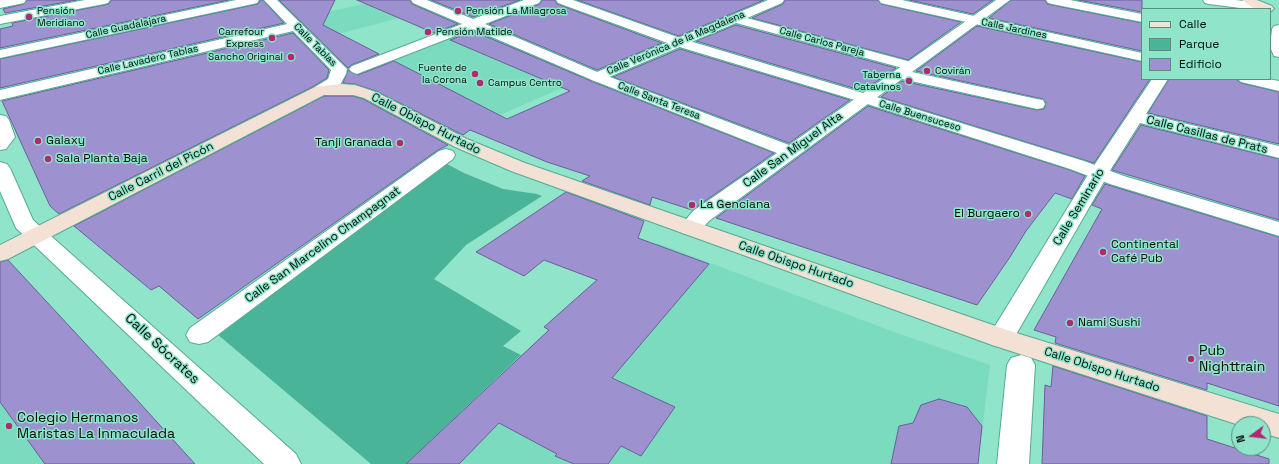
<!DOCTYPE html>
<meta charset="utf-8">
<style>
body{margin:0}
#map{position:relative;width:1279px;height:464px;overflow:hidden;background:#90e4ca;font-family:"Space Grotesk",sans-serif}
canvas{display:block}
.legend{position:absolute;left:1141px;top:8px;width:130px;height:72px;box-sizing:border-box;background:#90e4ca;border:1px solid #56907d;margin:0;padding:5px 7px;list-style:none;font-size:12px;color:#00110a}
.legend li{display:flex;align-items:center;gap:8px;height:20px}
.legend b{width:20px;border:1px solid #56907d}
.north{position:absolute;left:1231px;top:416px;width:40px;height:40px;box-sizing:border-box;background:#90e4ca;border:1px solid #56907d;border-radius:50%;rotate:255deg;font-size:11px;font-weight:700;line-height:16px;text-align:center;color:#00110a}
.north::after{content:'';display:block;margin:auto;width:14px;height:18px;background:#af2a71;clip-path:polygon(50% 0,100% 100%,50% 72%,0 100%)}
</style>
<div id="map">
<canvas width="1279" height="464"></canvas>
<ul class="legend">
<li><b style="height:5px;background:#f3e1d5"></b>Calle</li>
<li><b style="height:11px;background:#4ab498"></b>Parque</li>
<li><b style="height:11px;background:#9d91cf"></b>Edificio</li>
</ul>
<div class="north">N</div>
</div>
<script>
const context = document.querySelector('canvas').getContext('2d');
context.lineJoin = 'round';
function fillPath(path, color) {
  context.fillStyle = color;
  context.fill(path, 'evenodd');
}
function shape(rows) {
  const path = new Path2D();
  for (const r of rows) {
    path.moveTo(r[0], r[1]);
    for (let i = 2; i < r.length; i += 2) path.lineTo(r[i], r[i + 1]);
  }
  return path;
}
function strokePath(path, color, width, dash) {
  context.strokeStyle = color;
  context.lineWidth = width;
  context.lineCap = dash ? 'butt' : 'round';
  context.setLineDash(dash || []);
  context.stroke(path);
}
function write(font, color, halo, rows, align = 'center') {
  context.font = font + ' "Space Grotesk",sans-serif';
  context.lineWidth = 3;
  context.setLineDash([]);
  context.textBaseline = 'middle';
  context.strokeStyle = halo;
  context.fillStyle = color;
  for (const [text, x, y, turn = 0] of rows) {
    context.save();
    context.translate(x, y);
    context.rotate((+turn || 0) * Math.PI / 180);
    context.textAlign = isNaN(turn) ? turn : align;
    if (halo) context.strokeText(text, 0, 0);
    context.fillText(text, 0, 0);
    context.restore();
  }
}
const built = shape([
 [380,0,430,10,323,38,302,18],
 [472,29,587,77,468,129,362,70],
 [657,243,897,333,990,365,978,464,406,464,548,330,544,327,599,278,648,253],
 [0,402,26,437,45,464,0,464]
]);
const green = shape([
 [447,164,464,173,503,189,537,194,542,196,466,245,434,279,521,331,503,346,521,355,406,464,371,464,217,334]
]);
const building = shape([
 [27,0,77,0,5,13,3,9,24,4,27,0],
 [111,0,229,0,0,48,0,29,13,26,12,23,104,5,109,4,111,0],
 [260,0,263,0,284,23,0,88,0,59,253,5,258,4,260,0],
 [279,0,335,0,323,25,379,54,351,65,348,68,279,0],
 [357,0,410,0,412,4,458,24,434,33,357,0],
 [431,0,520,0,473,17,431,0],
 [542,0,555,0,557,4,662,43,597,70,489,24,540,4,542,0],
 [577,0,764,0,679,36,577,0],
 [785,0,878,0,881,4,961,22,908,60,752,18,783,4,785,0],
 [909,0,993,0,973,14,909,0],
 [1011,0,1045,0,1047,4,1142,23,1142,51,989,18,1011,0],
 [1078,0,1142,0,1142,12,1078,0],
 [736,25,896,68,863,91,696,41,736,25],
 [977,26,1142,62,1142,79,1150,79,1094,163,881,97,902,81,1037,110,1044,109,1046,103,1043,99,916,71,977,26],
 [473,31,591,81,774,153,692,210,652,197,650,205,582,181,590,176,547,162,470,130,463,135,376,91,355,84,343,83,348,70,358,75,394,61,507,119,570,91,450,40,473,31],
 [293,33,329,70,327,78,314,86,59,214,50,206,2,101,293,33],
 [680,49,850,100,789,143,613,77,680,49],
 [1169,79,1236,79,1241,83,1279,92,1279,144,1148,113,1169,79],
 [324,96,353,96,363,99,448,145,438,150,198,319,159,286,151,290,74,226,324,96],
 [868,106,1070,170,1085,176,1072,199,1055,193,1026,231,1010,257,977,305,716,218,868,106],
 [1141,125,1279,159,1279,220,1112,170,1141,125],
 [1105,184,1279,237,1279,406,1207,383,1207,390,1055,343,1056,337,1034,330,1102,209,1092,205,1105,184],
 [566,192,644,221,638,238,709,264,612,378,675,407,641,456,621,446,608,464,574,464,555,456,557,454,499,423,459,464,406,464,549,330,544,327,597,280,544,260,524,276,476,252,566,192],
 [8,260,109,369,195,464,45,464,0,402,0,262,8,260],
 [1053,366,1207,416,1207,439,1269,459,1269,464,1042,464,1045,385,1051,387,1053,366],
 [939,399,967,407,982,426,978,464,891,464,899,426,913,423,921,405,939,399]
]);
const pedestrian = shape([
 [0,0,26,0,24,3,0,8,0,0],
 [85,0,110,0,108,3,104,4,0,24,0,16,85,0],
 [411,0,427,0,473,19,524,0,541,0,539,3,485,24,602,74,789,145,996,0,1010,0,912,72,1037,99,1043,100,1045,104,1043,108,1037,109,902,79,709,221,698,233,690,235,682,233,679,228,693,211,777,153,592,80,473,29,362,72,357,74,352,72,349,69,352,66,462,24,413,3,411,0],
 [1152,79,1168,79,1146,114,1279,146,1279,158,1140,123,1106,177,1099,179,1092,177,1089,173,1152,79],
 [446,149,453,151,455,155,453,159,208,342,199,344,190,342,186,335,190,328,439,151,446,149],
 [1021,355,1031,358,1035,365,1029,464,997,464,1007,365,1011,358,1021,355]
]);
const minor = shape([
 [236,0,259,0,257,3,253,4,0,58,0,50,236,0],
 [768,0,784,0,782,3,747,18,915,63,917,66,915,69,910,70,736,23,602,80,597,82,592,80,589,77,592,74,768,0],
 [879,0,902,0,1142,53,1142,61,885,4,881,3,879,0],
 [1203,0,1236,0,1260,3,1264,4,1266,7,1265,9,1248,9,1209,4,1205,3,1203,0],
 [1238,79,1268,79,1279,81,1279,91,1241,82,1238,79],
 [1099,167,1106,169,1109,173,1010,345,1001,347,992,345,988,338,992,331,1089,173,1092,169,1099,167]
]);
const tertiary = shape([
 [264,0,277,0,344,66,347,69,346,74,340,85,327,93,321,95,315,93,313,90,315,87,328,79,331,70,293,31,0,100,0,90,287,24,264,0],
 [556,0,573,0,683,39,870,95,1084,161,1124,176,1279,222,1279,236,1110,184,1070,169,858,101,673,45,558,3,556,0],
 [1046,0,1070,0,1142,14,1142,22,1052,4,1048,3,1046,0],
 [1279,25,1279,57,1274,56,1270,47,1272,29,1274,26,1279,25],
 [0,115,6,116,9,120,15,137,6,149,0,150,0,115],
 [0,162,7,164,10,168,33,220,296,454,301,464,264,464,16,228,0,191,0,162]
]);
const secondary = shape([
 [1242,0,1257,0,1272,6,1274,9,1270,12,1270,9,1255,9,1242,0],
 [341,84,355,85,376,92,467,139,525,163,1010,331,1279,414,1279,438,1263,433,1263,424,1239,424,1239,425,992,345,511,171,455,147,364,98,353,95,324,95,8,259,0,261,0,245,315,87,341,84]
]);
const markers = [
 [458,11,4,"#af2a71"],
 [29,17,4,"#af2a71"],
 [428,32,4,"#af2a71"],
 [272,38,4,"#af2a71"],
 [291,57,4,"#af2a71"],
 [927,71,4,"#af2a71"],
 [475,74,4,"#af2a71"],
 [909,81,4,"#af2a71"],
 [480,83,4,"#af2a71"],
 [38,141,4,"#af2a71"],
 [400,143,4,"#af2a71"],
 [48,159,4,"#af2a71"],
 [692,205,4,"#af2a71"],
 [1028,214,4,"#af2a71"],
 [1103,252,4,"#af2a71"],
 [1070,323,4,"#af2a71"],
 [1191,359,4,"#af2a71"],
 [9,426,4,"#af2a71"]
];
const farPoinames = [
 ["Pensión",37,11],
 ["Meridiano",37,23],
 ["Pensión La Milagrosa",466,11],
 ["Carrefour",264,32,"right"],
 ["Express",264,44,"right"],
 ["Pensión Matilde",436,32],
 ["Sancho Original",283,57,"right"],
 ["Fuente de",467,68,"right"],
 ["la Corona",467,80,"right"],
 ["Covirán",935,71],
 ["Taberna",901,75,"right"],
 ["Catavinos",901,87,"right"],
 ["Campus Centro",488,83]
];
const farStreetnames = [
 ["Calle Guadalajara",126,27,-12],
 ["Calle Jardines",1014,29,12],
 ["Calle Carlos Pareja",822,42,15],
 ["Calle Verónica de la Magdalena",676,43,-23],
 ["Calle Tablas",315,45,45],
 ["Calle Lavadero Tablas",148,60,-13],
 ["Calle Santa Teresa",659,101,21],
 ["Calle Buensuceso",920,116,17]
];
const streetNames = [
 ["Calle Obispo Hurtado",426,124,27],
 ["Calle Casillas de Prats",1207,135,14],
 ["Calle San Miguel Alta",793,150,-36],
 ["Calle Carril del Picón",161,172,-27],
 ["Calle Seminario",1079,207,-59],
 ["Calle San Marcelino Champagnat",323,245,-36],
 ["Calle Obispo Hurtado",796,265,19],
 ["Calle Obispo Hurtado",1102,370,18]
];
const poiNames = [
 ["Galaxy",46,141],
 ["Tanji Granada",392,143,"right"],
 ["Sala Planta Baja",56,159],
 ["La Genciana",700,205],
 ["El Burgaero",1020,214,"right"],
 ["Continental",1111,245],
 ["Café Pub",1111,259],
 ["Nami Sushi",1078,323]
];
const nearStreetnames = [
 ["Calle Sócrates",162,349,43]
];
const nearPoinames = [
 ["Pub",1199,351],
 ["Nighttrain",1199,367],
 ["Colegio Hermanos",17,418],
 ["Maristas La Inmaculada",17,434]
];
fillPath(built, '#7bdbbf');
fillPath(green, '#4ab498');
fillPath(building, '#9d91cf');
strokePath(building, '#6b5f99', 1);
strokePath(pedestrian, '#56aa92', 2);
strokePath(minor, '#56aa92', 2);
strokePath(tertiary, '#56aa92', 2);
strokePath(secondary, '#56aa92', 2);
fillPath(pedestrian, '#fff');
fillPath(minor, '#fff');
fillPath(tertiary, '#fff');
fillPath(secondary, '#f3e1d5');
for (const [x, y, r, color] of markers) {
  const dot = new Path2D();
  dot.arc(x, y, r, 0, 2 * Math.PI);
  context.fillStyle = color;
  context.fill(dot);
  strokePath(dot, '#90e4ca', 1.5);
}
write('10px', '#00110a', '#90e4ca', farPoinames, 'left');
write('10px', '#00110a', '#90e4ca', farStreetnames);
write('12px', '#00110a', '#90e4ca', streetNames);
write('12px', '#00110a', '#90e4ca', poiNames, 'left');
write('14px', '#00110a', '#90e4ca', nearStreetnames);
write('14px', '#00110a', '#90e4ca', nearPoinames, 'left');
</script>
